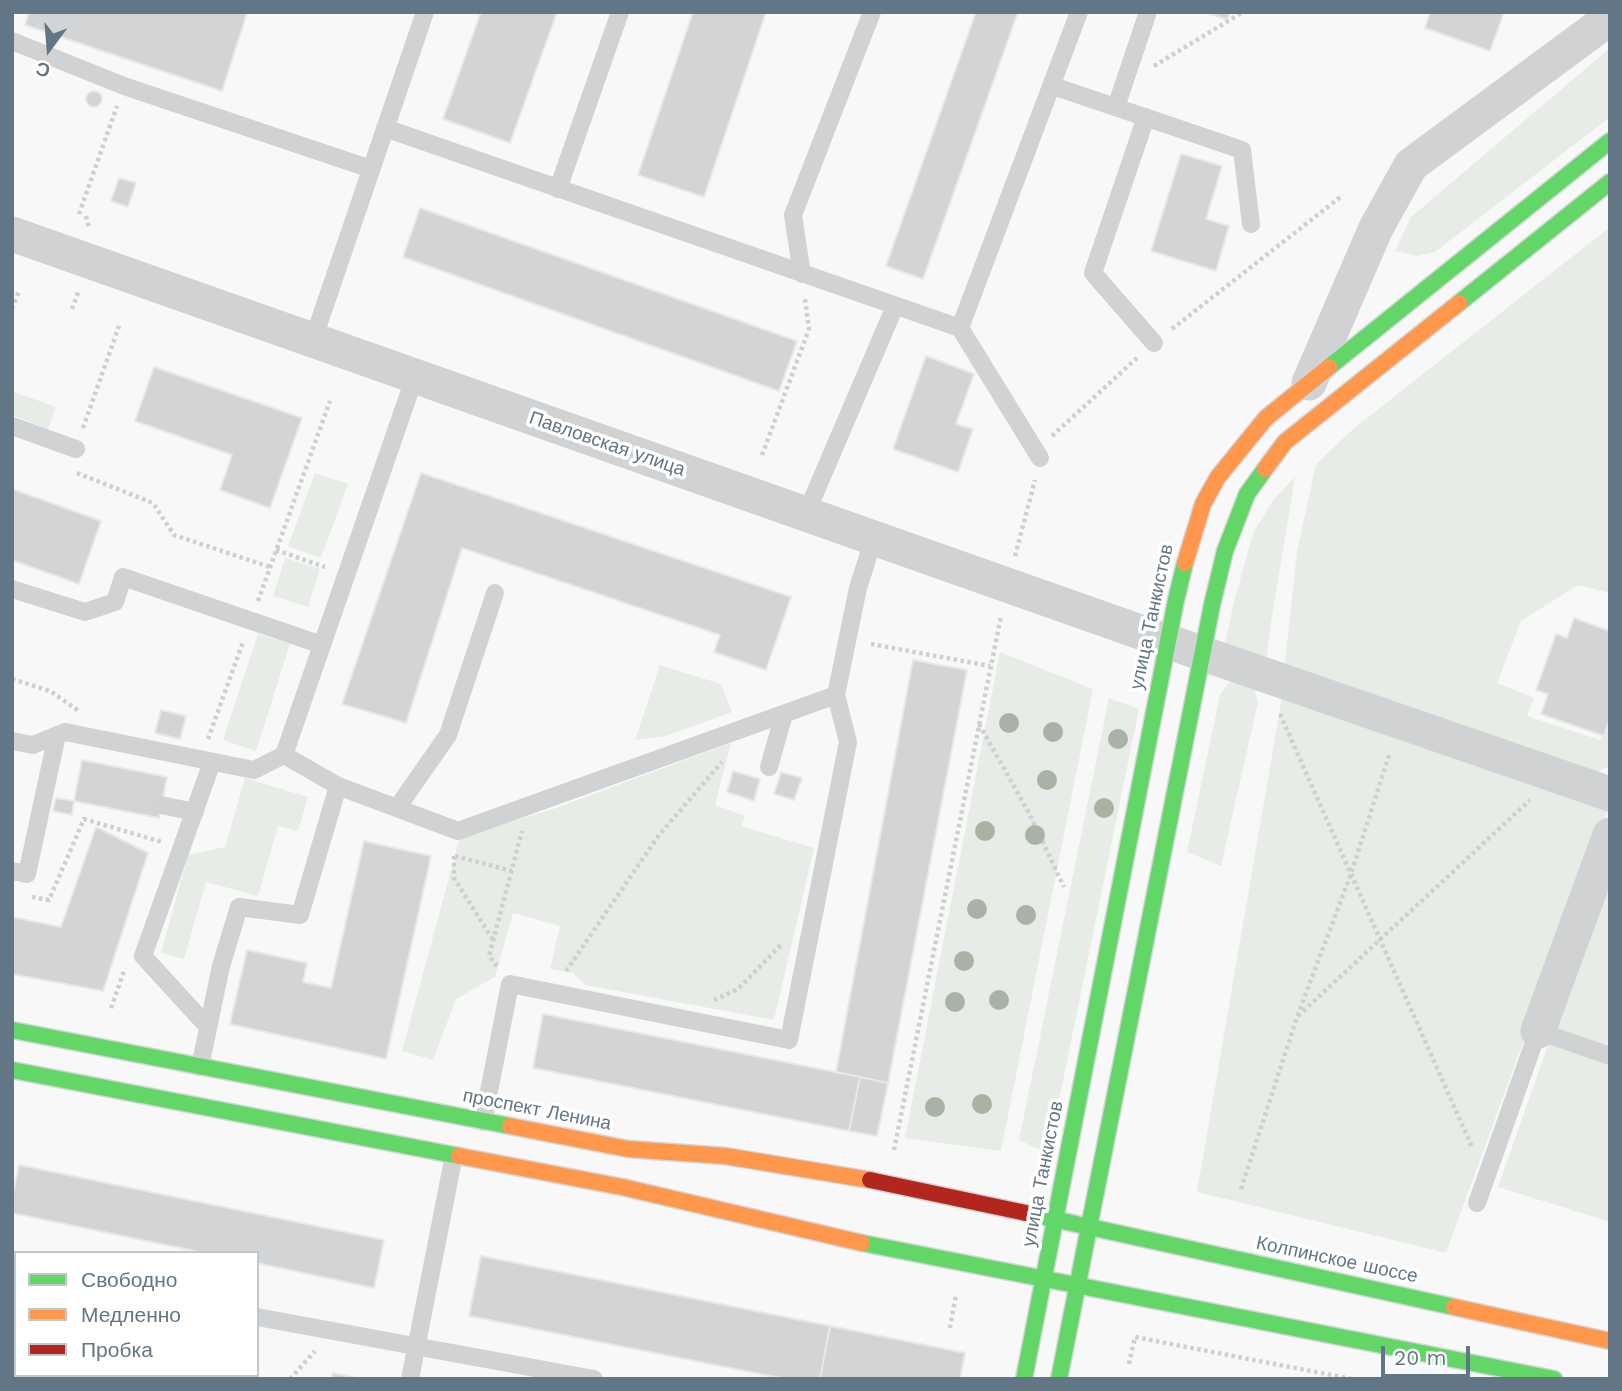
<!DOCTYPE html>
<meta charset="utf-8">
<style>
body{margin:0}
#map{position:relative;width:1622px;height:1391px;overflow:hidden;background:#f8f8f8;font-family:"Work Sans",sans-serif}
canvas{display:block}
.frame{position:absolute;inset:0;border:14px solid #627685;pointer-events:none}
.legend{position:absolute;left:14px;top:1251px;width:245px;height:126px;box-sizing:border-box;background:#fff;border:2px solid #c0c8ce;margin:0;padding:9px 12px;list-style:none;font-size:21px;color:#627685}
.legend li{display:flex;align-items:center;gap:14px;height:35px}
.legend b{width:35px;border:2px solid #c0c8ce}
.north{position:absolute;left:14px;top:14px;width:70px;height:70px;-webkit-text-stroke:5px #fff;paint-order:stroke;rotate:196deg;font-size:19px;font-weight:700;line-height:28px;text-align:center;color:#627685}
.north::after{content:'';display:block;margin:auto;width:24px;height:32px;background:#627685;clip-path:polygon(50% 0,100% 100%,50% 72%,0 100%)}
.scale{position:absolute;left:1381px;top:1346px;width:89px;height:32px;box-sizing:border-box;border:4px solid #627685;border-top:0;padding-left:9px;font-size:21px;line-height:24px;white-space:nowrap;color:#627685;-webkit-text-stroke:5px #fff;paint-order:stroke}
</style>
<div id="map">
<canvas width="1622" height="1391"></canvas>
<div class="frame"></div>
<ul class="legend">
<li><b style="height:9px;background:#63d668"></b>Свободно</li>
<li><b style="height:9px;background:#ff974d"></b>Медленно</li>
<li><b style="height:9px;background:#b3261e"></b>Пробка</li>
</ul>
<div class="north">С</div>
<div class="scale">20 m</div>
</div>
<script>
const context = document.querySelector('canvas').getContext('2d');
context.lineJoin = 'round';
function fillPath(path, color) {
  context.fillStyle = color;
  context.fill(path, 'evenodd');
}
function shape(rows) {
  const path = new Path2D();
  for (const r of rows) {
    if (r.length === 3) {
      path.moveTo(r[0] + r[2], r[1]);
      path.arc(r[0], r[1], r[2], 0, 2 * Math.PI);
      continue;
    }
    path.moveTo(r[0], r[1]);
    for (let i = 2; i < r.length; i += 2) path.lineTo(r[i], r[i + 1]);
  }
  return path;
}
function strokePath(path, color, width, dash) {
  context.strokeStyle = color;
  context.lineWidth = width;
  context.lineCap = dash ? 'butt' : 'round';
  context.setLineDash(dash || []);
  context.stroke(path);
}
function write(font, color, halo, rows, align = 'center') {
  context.font = font + ' "Work Sans",sans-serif';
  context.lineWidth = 7;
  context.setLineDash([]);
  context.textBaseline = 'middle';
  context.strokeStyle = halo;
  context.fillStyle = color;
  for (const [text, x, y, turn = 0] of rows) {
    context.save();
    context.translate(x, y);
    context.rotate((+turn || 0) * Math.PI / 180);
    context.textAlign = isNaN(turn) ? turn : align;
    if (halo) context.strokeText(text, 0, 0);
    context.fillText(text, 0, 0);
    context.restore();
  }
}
const green = shape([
 [1610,48,1610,117,1435,252,1417,256,1395,251,1411,217],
 [1610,227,1610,593,1578,585,1521,621,1497,683,1534,698,1527,716,1600,740,1610,723,1610,766,1587,776,1284,671,1297,552,1316,464,1353,429],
 [14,392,56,407,48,429,12,415],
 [315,473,348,484,321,558,288,546],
 [1295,477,1271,623,1266,661,1224,648,1234,602,1253,533,1274,499],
 [285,558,320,569,308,607,273,596],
 [258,634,290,644,256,751,223,740],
 [1000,652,1093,689,1001,1151,905,1138],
 [660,665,721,684,732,712,666,736,635,740],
 [1230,681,1253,684,1258,702,1221,866,1187,852,1220,695],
 [1282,697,1608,810,1446,1253,1197,1192],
 [1109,698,1139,709,1048,1154,1019,1140],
 [731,743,715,805,745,816,741,826,814,848,774,1020,585,985,573,973,550,969,560,926,513,913,495,977,456,999,433,1060,402,1051,460,837,553,809],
 [245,778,308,797,298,831,278,826,258,896,206,882,184,959,161,953,188,855,225,847],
 [1610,869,1610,1222,1498,1187]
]);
const building = shape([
 [29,12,246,12,247,13,222,91,25,25,29,12],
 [481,12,557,12,510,143,443,119,481,12],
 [693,12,766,12,704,197,638,175,693,12],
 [976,12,1018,12,923,279,886,266,976,12],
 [1206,12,1230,12,1227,20,1206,12],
 [1430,12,1504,12,1490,51,1425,28,1430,12],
 [94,99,8],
 [1181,154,1222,166,1206,219,1229,226,1216,271,1151,251,1181,154],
 [119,178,136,183,128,207,111,201,119,178],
 [420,208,797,341,779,391,403,257,420,208],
 [926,356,974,374,956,424,973,429,958,472,893,449,926,356],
 [154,367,302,418,270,508,220,490,232,455,135,421,154,367],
 [421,473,791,597,766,670,714,652,720,635,462,548,406,723,342,704,421,473],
 [12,489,101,521,79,584,12,560,12,489],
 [1574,618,1610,631,1610,718,1604,736,1541,714,1548,694,1536,690,1556,634,1567,638,1574,618],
 [913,660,967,670,888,1083,836,1072,913,660],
 [161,710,186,716,180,739,155,733,161,710],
 [82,760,167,777,159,818,74,801,82,760],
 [733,771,760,779,754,801,727,792,733,771],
 [781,772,802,778,794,800,774,794,781,772],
 [56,798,74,801,72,815,53,811,56,798],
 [96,827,148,853,103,991,12,974,12,917,61,927,96,827],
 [364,841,431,856,386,1059,230,1024,247,950,307,963,303,982,331,988,364,841],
 [543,1014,860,1077,849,1131,533,1068,543,1014],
 [860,1077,888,1083,877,1136,849,1131,860,1077],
 [19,1165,384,1240,374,1288,257,1263,257,1253,205,1253,12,1213,12,1199,19,1165],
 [481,1256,830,1326,820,1379,786,1379,469,1316,481,1256],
 [830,1326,965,1353,960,1379,820,1379,830,1326],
 [333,1373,361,1379,332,1379,333,1373],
 [51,1375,90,1375,90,1379,50,1379,51,1375]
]);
const path = shape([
 [1154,66,1243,12],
 [79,214,117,106],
 [86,216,89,228],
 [12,309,19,291],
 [72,309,79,290],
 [1172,329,1343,195],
 [83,428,119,326],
 [1052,436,1138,357],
 [762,455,809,329,805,299],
 [77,473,153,503,174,535,270,567],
 [276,550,325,567],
 [1015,556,1035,480],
 [258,601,330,401],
 [871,644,990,666],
 [12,679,50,691,79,711],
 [1280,714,1472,1147],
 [979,724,1029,813,1064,887],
 [208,739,243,642],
 [454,856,454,878,493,940],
 [455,856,512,871],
 [32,897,49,900,84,819,162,842],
 [497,966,489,956,522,831],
 [566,971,659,835,722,762],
 [714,1000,738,989,782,944],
 [111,1008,125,968],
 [1298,1016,1530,800],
 [894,1150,1001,616],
 [1241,1189,1297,1017,1351,874,1390,752],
 [950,1328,956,1294],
 [1129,1364,1135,1337,1352,1379],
 [151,1375,152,1379],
 [144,1379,144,1375],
 [290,1379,315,1351]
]);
const lane = shape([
 [12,41,124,86,371,169],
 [1053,86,1242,150,1251,224],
 [1116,107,1148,12],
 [1146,117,1093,273,1154,343],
 [385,128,960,328,1040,458],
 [558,189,620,12],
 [802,274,793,215,872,12],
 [960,328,1079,12],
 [313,340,425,12],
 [415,376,284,755,338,786,458,831,836,695],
 [12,426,76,449],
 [806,514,895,306],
 [12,589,85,612,115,602,123,577,322,645],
 [12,741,33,745,65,732,254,770,284,755],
 [769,767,784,714],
 [161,805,195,812],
 [397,808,448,735,495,593],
 [12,871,27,874,57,735],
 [208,1027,143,956,212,762],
 [200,1067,221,966,239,907,300,915,338,786],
 [483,1122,510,984,789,1040,848,742,836,695,858,588,874,538],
 [1477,1203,1538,1031,1610,1056],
 [12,1271,16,1272],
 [12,1306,16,1286],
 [257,1317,594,1379],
 [410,1379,454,1155]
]);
const street = shape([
 [12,234,1143,633,1610,794],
 [1309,383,1376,228,1411,165,1610,18],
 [1538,1031,1610,835]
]);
const fast = shape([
 [1459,303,1610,182],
 [1329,367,1610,141],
 [12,1030,510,1126],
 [12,1070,459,1156],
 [1026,1213,1454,1307],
 [862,1243,1554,1379],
 [1024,1379,1176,600,1185,563],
 [1059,1379,1212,605,1225,551,1247,494,1265,469]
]);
const slow = shape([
 [1265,469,1285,442,1459,303],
 [1185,563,1203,504,1218,477,1266,418,1329,367],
 [510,1126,628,1149,725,1156,870,1180],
 [459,1156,622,1187,862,1243],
 [1454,1307,1610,1341]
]);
const jam = shape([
 [870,1180,1026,1213]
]);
const trees = [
 [1009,723],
 [1053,732],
 [1118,739],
 [1047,780],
 [1104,808],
 [985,831],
 [1035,835],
 [977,909],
 [1026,915],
 [964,961],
 [999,1000],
 [955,1002],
 [982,1104],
 [935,1107]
];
const streetNames = [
 ["Павловская улица",607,444,19],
 ["улица Танкистов",1152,617,-78],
 ["проспект Ленина",537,1110,11],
 ["улица Танкистов",1043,1174,-79],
 ["Колпинское шоссе",1337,1260,12]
];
fillPath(green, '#e8ece6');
fillPath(building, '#d3d4d6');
strokePath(building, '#e8e8e8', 2);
strokePath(fast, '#d3d5d6', 19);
strokePath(slow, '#d3d5d6', 19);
strokePath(jam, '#d3d5d6', 19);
strokePath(path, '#cecfd0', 4.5, [3.5, 3.5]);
strokePath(lane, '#d1d2d3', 18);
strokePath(street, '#d1d2d3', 35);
strokePath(fast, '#63d668', 16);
strokePath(slow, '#ff974d', 16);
strokePath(jam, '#b3261e', 16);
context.fillStyle = '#a8b3a5';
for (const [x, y] of trees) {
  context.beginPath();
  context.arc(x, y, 10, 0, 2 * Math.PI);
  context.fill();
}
write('19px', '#627685', '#fff', streetNames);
</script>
